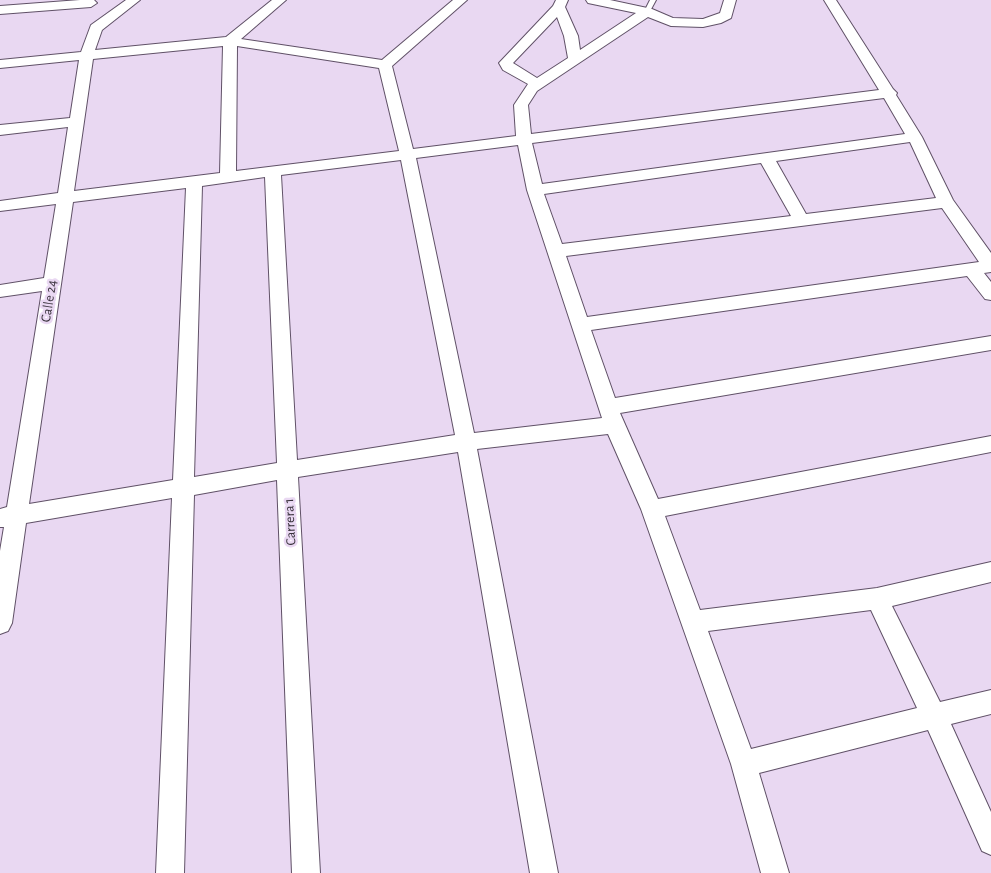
<!DOCTYPE html>
<style>
body{margin:0}
canvas{display:block;background:#e9d8f2}
</style>
<canvas width="991" height="873"></canvas>
<script>
const context = document.querySelector('canvas').getContext('2d');
context.lineJoin = 'round';
function shape(rows) {
  const path = new Path2D();
  for (const r of rows) {
    path.moveTo(r[0], r[1]);
    for (let i = 2; i < r.length; i += 2) path.lineTo(r[i], r[i + 1]);
  }
  return path;
}
function strokePath(path, color, width, dash) {
  context.strokeStyle = color;
  context.lineWidth = width;
  context.lineCap = dash ? 'butt' : 'round';
  context.setLineDash(dash || []);
  context.stroke(path);
}
function fillPath(path, color) {
  context.fillStyle = color;
  context.fill(path, 'evenodd');
}
function write(font, color, halo, rows, align = 'center') {
  context.font = font + ' "Alegreya Sans",sans-serif';
  context.lineWidth = 5;
  context.setLineDash([]);
  context.textBaseline = 'middle';
  context.strokeStyle = halo;
  context.fillStyle = color;
  for (const [text, x, y, turn = 0] of rows) {
    context.save();
    context.translate(x, y);
    context.rotate((+turn || 0) * Math.PI / 180);
    context.textAlign = isNaN(turn) ? turn : align;
    if (halo) context.strokeText(text, 0, 0);
    context.fillText(text, 0, 0);
    context.restore();
  }
}
const service = shape([
 [650,0,656,0,649,13,645,13,644,12,650,0]
]);
const minor = shape([
 [80,0,94,0,97,3,91,7,0,14,0,6,80,0],
 [126,0,140,0,102,30,95,50,226,37,272,0,286,0,241,39,382,60,453,0,467,0,392,66,413,149,516,136,514,105,528,84,503,70,499,63,553,6,556,0,568,0,565,7,578,36,580,50,636,13,588,3,586,0,610,0,652,9,673,18,703,19,720,13,724,0,736,0,731,18,721,23,703,27,671,26,648,17,537,91,528,105,531,134,879,90,824,0,836,0,893,89,897,93,896,95,922,137,953,200,991,253,991,272,984,273,991,282,991,300,985,299,967,276,591,330,615,398,991,336,991,350,620,413,658,499,991,436,991,452,665,516,700,610,877,588,991,562,991,582,892,606,940,702,991,690,991,714,951,724,991,812,991,855,982,851,928,730,759,773,789,873,761,873,731,764,641,509,608,434,477,449,558,873,530,873,458,452,298,477,320,873,292,873,277,480,194,495,184,873,156,873,172,498,26,523,12,623,8,631,0,634,0,551,4,527,0,527,0,509,7,507,42,291,0,297,0,285,44,278,56,204,0,211,0,201,58,193,68,127,0,135,0,125,70,118,79,60,0,68,0,60,81,52,91,25,126,0],
 [557,17,564,36,568,58,537,78,513,63,557,17],
 [223,46,220,173,74,191,93,59,223,46],
 [237,46,379,68,399,151,236,171,237,46],
 [884,98,905,134,542,184,532,143,884,98],
 [910,142,936,198,806,214,776,161,910,142],
 [518,145,527,190,602,418,474,433,416,158,518,145],
 [401,160,455,435,297,460,281,175,401,160],
 [761,163,791,216,562,244,544,194,761,163],
 [265,177,277,463,194,477,202,186,265,177],
 [186,188,173,480,29,504,73,202,186,188],
 [942,208,979,262,587,317,566,256,942,208],
 [871,610,917,708,751,749,708,631,871,610]
]);
const streetNames = [
 ["Calle 24",49,301,-81],
 ["Carrera 1",290,522,-93]
];
strokePath(service, '#605167', 2);
strokePath(minor, '#605167', 2);
fillPath(service, '#fff');
fillPath(minor, '#fff');
write('14px', '#39323c', '#e9d8f2', streetNames);
</script>
